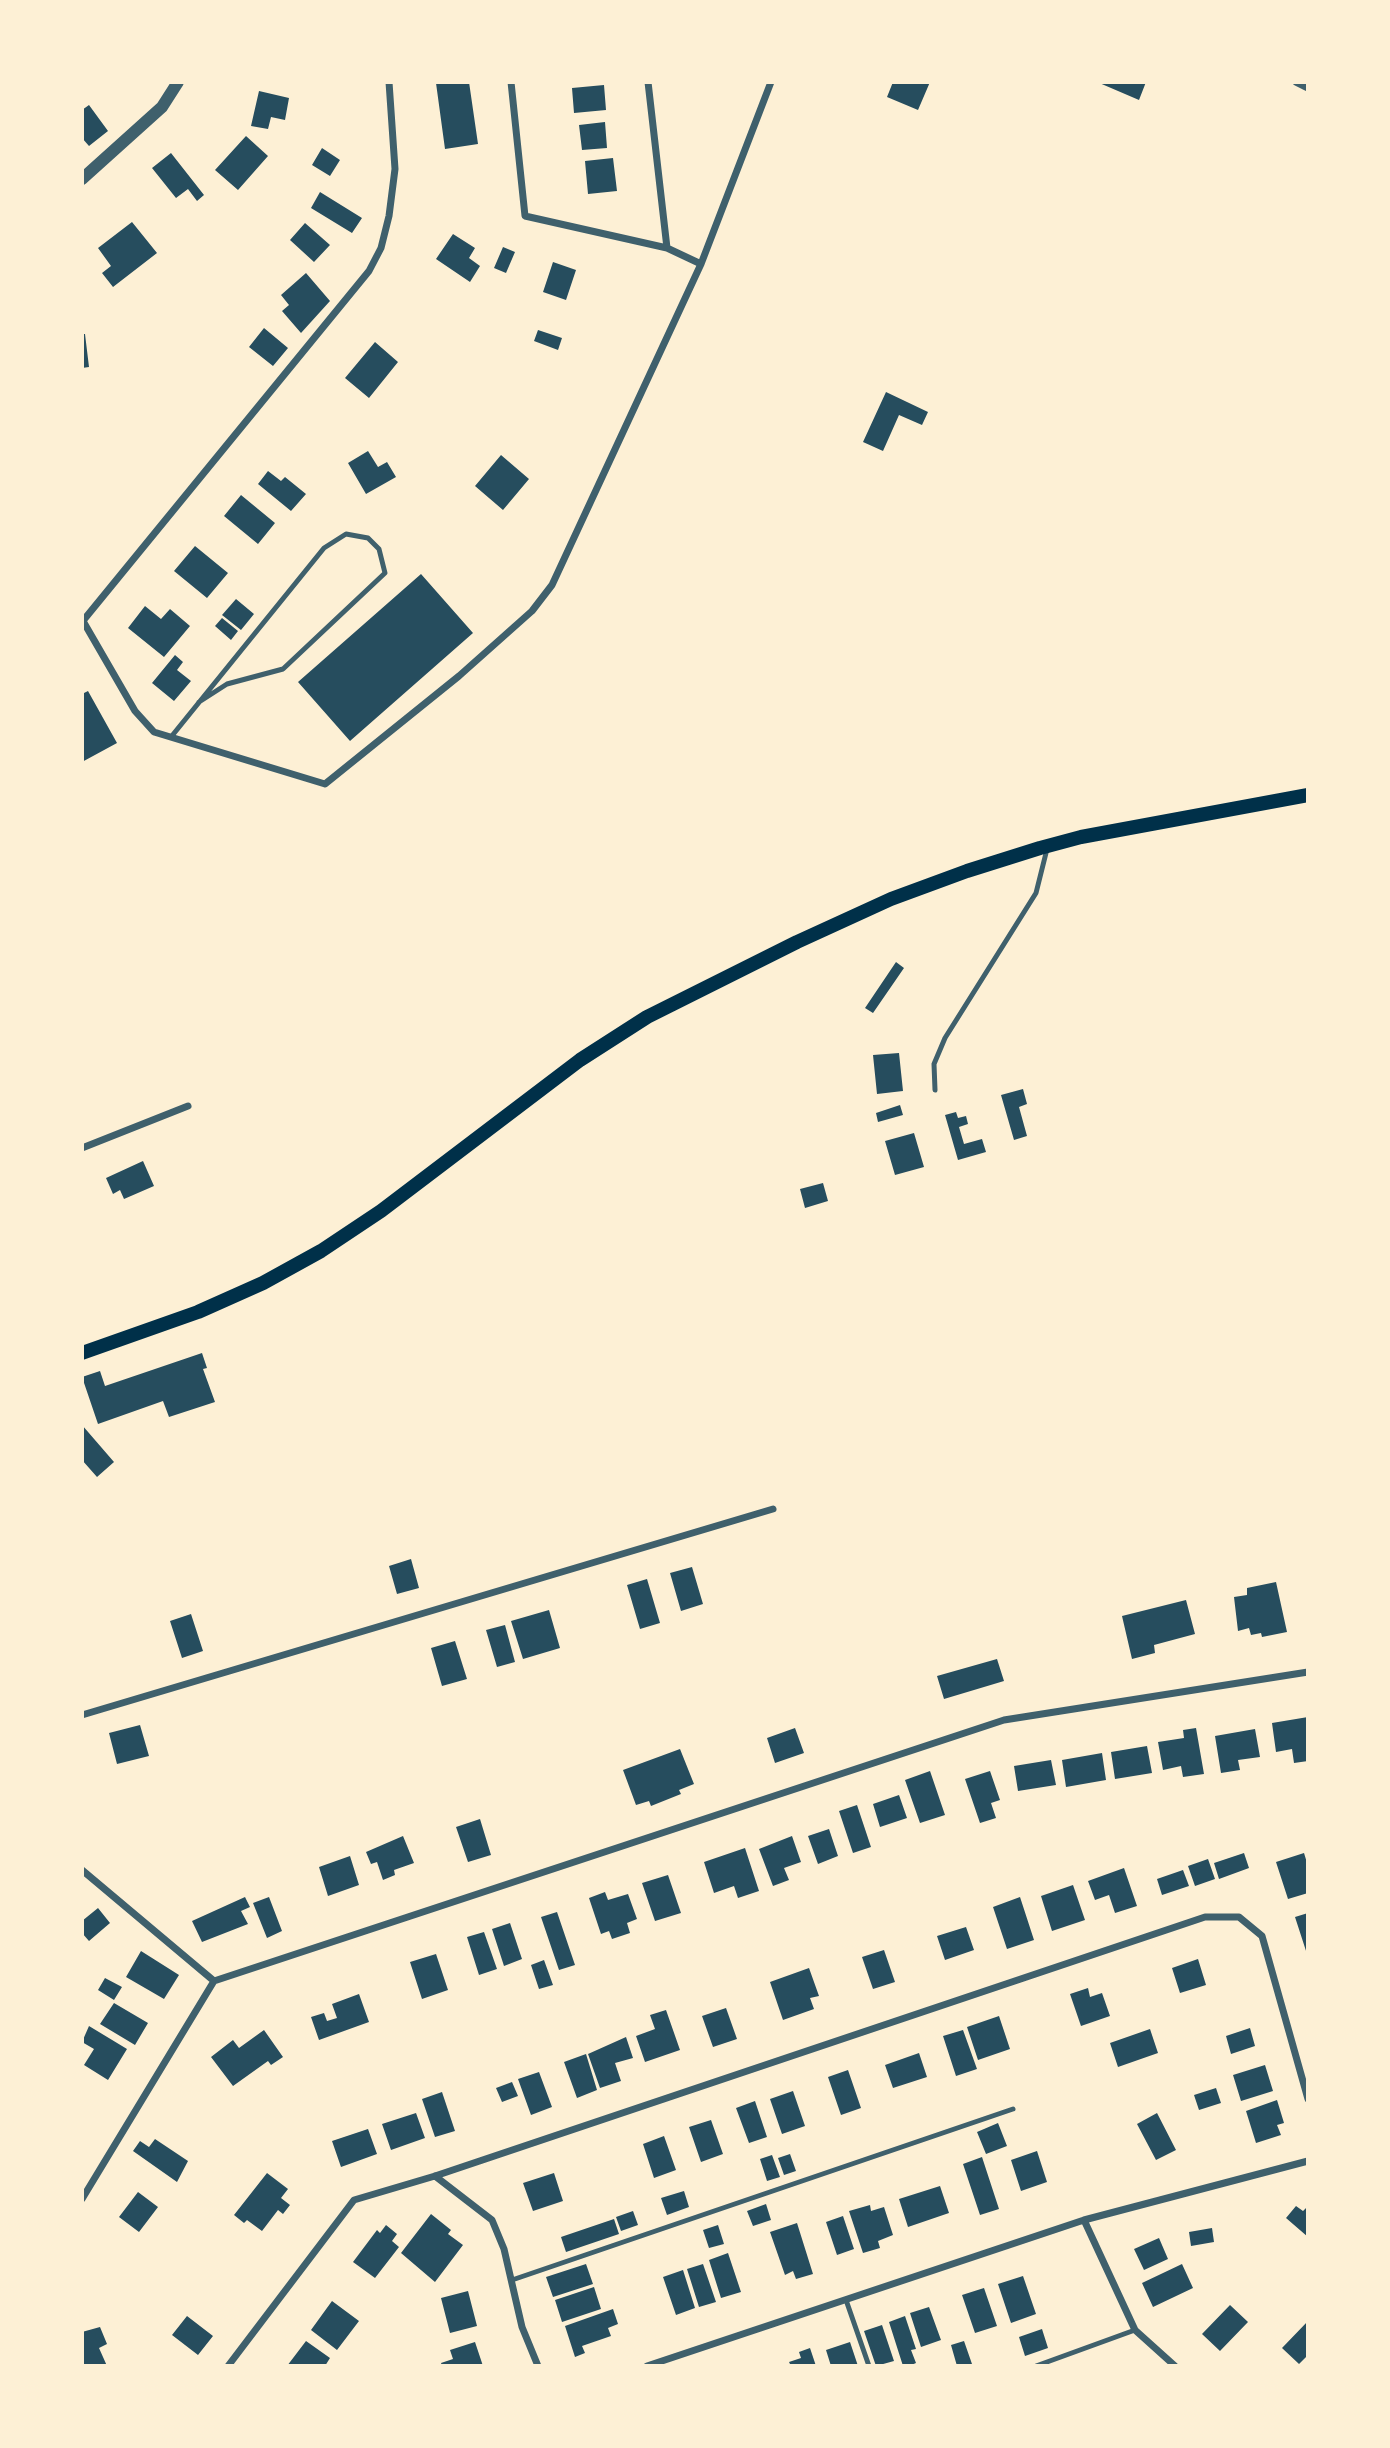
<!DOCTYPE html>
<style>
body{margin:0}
#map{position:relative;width:1390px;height:2448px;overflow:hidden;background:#fdf0d5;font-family:Raleway,sans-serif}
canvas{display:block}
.frame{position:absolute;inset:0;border:84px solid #fdf0d5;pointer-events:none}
</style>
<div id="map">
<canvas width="1390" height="2448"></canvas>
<div class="frame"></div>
</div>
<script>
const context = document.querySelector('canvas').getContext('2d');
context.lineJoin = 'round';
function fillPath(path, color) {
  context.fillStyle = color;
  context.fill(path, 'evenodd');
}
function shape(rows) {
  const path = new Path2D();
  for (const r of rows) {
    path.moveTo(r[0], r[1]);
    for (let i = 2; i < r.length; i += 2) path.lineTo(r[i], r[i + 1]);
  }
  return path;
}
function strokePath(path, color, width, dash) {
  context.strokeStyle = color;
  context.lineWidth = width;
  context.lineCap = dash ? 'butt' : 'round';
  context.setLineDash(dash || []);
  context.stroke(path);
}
const building = shape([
 [469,82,478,144,445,149,436,83],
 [893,82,930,82,918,110,887,97],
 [1097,82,1146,82,1139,100],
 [604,85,606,110,574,113,572,88],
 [259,91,289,98,285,120,271,117,268,129,251,126],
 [89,105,108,131,89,146,82,138,82,110],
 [605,122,607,148,582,150,579,125],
 [246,136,268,156,238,190,215,170],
 [322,148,340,160,330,176,312,165],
 [171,153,204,195,197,201,188,189,176,198,152,168],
 [613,158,617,191,588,194,585,161],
 [320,192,362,218,352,233,311,208],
 [132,222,157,253,113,287,102,273,111,266,98,248],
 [305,223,330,245,314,262,290,240],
 [453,234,475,248,469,258,480,266,470,282,436,259],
 [503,247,515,252,506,273,494,268],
 [553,262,576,270,566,300,543,292],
 [306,273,330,301,301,333,282,311,289,305,281,295],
 [264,328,288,348,273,366,249,347],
 [538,330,562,338,558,350,534,341],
 [82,334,85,334,89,367,82,368],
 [375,342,398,362,369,398,345,378],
 [886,392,928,412,922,425,899,415,883,451,863,442],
 [368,451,378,467,387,462,396,477,366,494,348,463],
 [501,455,529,479,503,510,475,486],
 [268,471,281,481,285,477,306,494,291,511,258,484],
 [241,495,275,523,258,544,224,516],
 [195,546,228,573,207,598,174,571],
 [421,574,473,633,350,741,298,682],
 [236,599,254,614,241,630,222,615],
 [145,606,161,619,170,609,190,626,164,657,128,628],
 [222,618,238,631,231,640,215,626],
 [175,655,183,662,177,670,191,681,174,701,152,683],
 [88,691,117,743,82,762,82,694],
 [896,962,904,968,873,1013,865,1008],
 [899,1053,903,1091,877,1094,873,1055],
 [1023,1089,1027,1104,1019,1107,1027,1136,1014,1140,1001,1095],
 [900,1105,903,1115,878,1122,876,1113],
 [956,1112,958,1118,966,1116,968,1124,959,1127,964,1144,982,1139,986,1152,958,1160,945,1115],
 [914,1133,924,1167,895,1175,885,1141],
 [143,1161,154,1186,124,1199,120,1190,113,1194,106,1178],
 [823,1183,828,1201,805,1208,800,1189],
 [202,1353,207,1368,203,1369,215,1402,169,1417,163,1401,98,1424,82,1377,100,1371,105,1386],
 [82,1425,114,1462,97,1477,82,1460],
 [411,1559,419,1588,397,1594,389,1566],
 [692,1567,703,1604,681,1611,670,1573],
 [647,1579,660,1623,640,1629,627,1585],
 [1276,1582,1287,1632,1262,1637,1261,1633,1251,1635,1249,1628,1238,1631,1234,1597,1247,1595,1247,1588],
 [1186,1600,1195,1634,1154,1645,1155,1653,1132,1659,1122,1616],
 [549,1610,560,1648,523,1659,511,1621],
 [191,1614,203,1651,182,1658,170,1621],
 [505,1625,515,1662,497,1667,486,1630],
 [455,1641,467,1679,442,1686,431,1648],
 [997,1659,1004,1681,944,1699,937,1676],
 [1308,1717,1308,1761,1294,1763,1292,1749,1276,1752,1272,1723],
 [140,1725,149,1756,117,1764,109,1733],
 [795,1728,804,1753,775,1763,767,1738],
 [1196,1728,1204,1774,1183,1777,1181,1766,1163,1770,1158,1742,1184,1738,1183,1730],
 [1255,1729,1260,1757,1238,1760,1240,1770,1221,1773,1215,1736],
 [1147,1746,1152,1773,1115,1779,1111,1752],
 [680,1749,694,1784,679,1790,681,1794,651,1806,649,1801,636,1805,623,1770],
 [1102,1753,1106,1780,1066,1787,1062,1760],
 [1051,1760,1056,1785,1018,1791,1014,1766],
 [930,1771,945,1815,920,1823,905,1780],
 [990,1771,1000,1800,991,1803,996,1818,980,1823,965,1779],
 [899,1795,907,1818,880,1827,873,1804],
 [857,1805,871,1847,853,1853,839,1811],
 [480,1819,491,1855,468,1862,456,1827],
 [829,1829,838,1856,818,1864,808,1836],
 [403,1836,414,1863,394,1870,395,1875,383,1880,377,1862,371,1864,366,1852],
 [792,1836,801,1862,784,1868,789,1880,773,1886,759,1849],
 [745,1848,759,1891,738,1898,734,1886,714,1893,704,1862],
 [1244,1853,1249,1868,1219,1879,1214,1863],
 [1304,1853,1308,1866,1308,1893,1288,1899,1276,1862],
 [350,1856,359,1885,328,1896,319,1867],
 [1208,1859,1215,1879,1195,1886,1188,1866],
 [1124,1868,1137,1906,1115,1913,1109,1895,1095,1900,1088,1881],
 [1183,1870,1189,1886,1162,1895,1157,1879],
 [668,1875,681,1913,655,1921,642,1883],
 [1073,1885,1085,1920,1052,1931,1041,1896],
 [605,1892,608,1900,628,1894,637,1919,627,1923,630,1933,612,1939,609,1931,601,1934,589,1898],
 [245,1897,250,1907,241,1911,248,1924,202,1942,192,1921],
 [269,1897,282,1931,267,1938,253,1903],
 [1020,1897,1034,1940,1007,1949,993,1907],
 [98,1908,110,1923,89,1941,82,1933,82,1921],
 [557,1912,575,1965,559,1970,541,1917],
 [1308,1913,1308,1954,1307,1954,1295,1917],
 [510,1923,522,1959,504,1966,492,1929],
 [966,1927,974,1950,945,1960,937,1936],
 [484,1932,497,1969,479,1975,467,1937],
 [884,1950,895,1982,873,1989,862,1957],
 [141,1951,179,1975,164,1999,126,1977],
 [436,1954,448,1990,422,1999,410,1962],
 [1198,1959,1206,1985,1180,1993,1172,1968],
 [544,1960,553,1985,539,1989,531,1965],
 [809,1968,819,1996,810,1998,814,2009,783,2020,770,1982],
 [105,1978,122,1987,114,2000,98,1990],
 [1088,1988,1090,1997,1102,1993,1110,2016,1081,2026,1070,1994],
 [359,1994,369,2022,319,2040,311,2017,324,2013,327,2021,337,2018,332,2004],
 [114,2003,148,2023,135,2045,100,2024],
 [726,2008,737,2039,713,2047,702,2016],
 [666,2010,680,2050,645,2062,636,2036,655,2029,650,2015],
 [999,2016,1010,2049,978,2060,967,2027],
 [89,2026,127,2049,108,2080,84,2065,94,2049,82,2042],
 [1250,2028,1255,2046,1231,2054,1226,2036],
 [1150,2029,1158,2053,1118,2067,1110,2043],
 [264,2030,283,2057,271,2065,268,2061,233,2086,211,2057,233,2040,239,2048],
 [963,2030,977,2069,956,2076,943,2036],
 [626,2037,633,2058,615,2063,621,2081,600,2088,588,2054],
 [919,2053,927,2077,893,2088,885,2065],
 [586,2054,597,2090,577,2098,564,2062],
 [1265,2065,1273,2091,1241,2101,1233,2075],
 [848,2070,861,2108,841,2115,828,2077],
 [539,2072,552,2107,531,2115,518,2079],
 [512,2082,518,2096,502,2102,496,2088],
 [1216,2088,1221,2103,1199,2110,1194,2095],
 [793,2091,805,2126,782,2134,770,2099],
 [442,2092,455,2131,435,2137,422,2099],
 [1277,2100,1284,2123,1277,2125,1281,2135,1256,2143,1246,2111],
 [755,2101,767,2137,749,2143,736,2108],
 [416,2113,425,2138,391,2150,382,2124],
 [1157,2113,1176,2150,1156,2160,1137,2124],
 [711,2120,723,2154,701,2162,689,2127],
 [998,2123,1007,2146,986,2154,977,2132],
 [368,2129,377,2154,341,2167,332,2141],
 [664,2136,676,2170,654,2178,643,2144],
 [155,2139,188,2161,177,2182,133,2151,140,2141,149,2147],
 [1037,2151,1047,2182,1021,2191,1011,2160],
 [790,2154,796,2171,784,2175,778,2158],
 [772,2155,780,2177,767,2181,760,2159],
 [982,2157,999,2209,980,2215,963,2164],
 [267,2173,288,2189,281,2198,290,2205,283,2214,278,2210,262,2231,247,2220,244,2223,234,2215],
 [554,2173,563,2201,533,2211,523,2183],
 [940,2186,949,2213,908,2227,899,2199],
 [684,2191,689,2207,667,2215,661,2198],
 [138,2192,158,2207,139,2232,119,2217],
 [766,2204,771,2220,753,2226,747,2211],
 [870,2205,871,2211,884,2207,893,2235,878,2241,880,2248,863,2253,849,2211],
 [1296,2206,1303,2211,1308,2206,1308,2237,1286,2218],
 [633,2211,638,2225,621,2231,616,2217],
 [431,2214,451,2230,448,2234,463,2245,435,2282,401,2253],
 [843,2216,854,2249,837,2255,826,2222],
 [614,2219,619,2234,566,2252,561,2237],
 [797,2223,813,2274,796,2279,793,2271,785,2275,770,2232],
 [386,2225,397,2234,392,2241,399,2247,375,2278,353,2262,377,2230,380,2233],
 [718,2225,724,2244,709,2248,703,2230],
 [1212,2228,1214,2242,1191,2246,1189,2232],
 [1159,2238,1168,2259,1144,2270,1134,2249],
 [728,2253,741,2292,721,2298,709,2260],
 [586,2264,593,2284,553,2297,546,2277],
 [703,2264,716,2302,699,2307,687,2269],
 [1182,2264,1193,2288,1153,2307,1142,2283],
 [683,2270,695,2308,676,2315,663,2277],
 [1023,2276,1036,2314,1011,2323,998,2284],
 [594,2287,601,2309,562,2322,555,2300],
 [984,2288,997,2326,975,2333,962,2295],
 [468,2291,477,2326,450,2333,441,2298],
 [332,2301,359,2321,337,2350,311,2330],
 [1230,2305,1248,2322,1220,2351,1202,2334],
 [929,2307,941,2340,921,2347,910,2313],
 [613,2309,618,2324,608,2328,611,2336,582,2346,585,2353,575,2357,565,2326],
 [187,2316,213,2336,198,2355,172,2335],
 [905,2316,916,2349,911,2350,916,2363,909,2366,903,2366,889,2322],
 [1308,2321,1308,2355,1299,2364,1282,2348],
 [882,2325,894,2361,876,2366,864,2331],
 [100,2327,107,2344,99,2348,107,2366,82,2366,82,2332],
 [1042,2329,1048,2348,1025,2356,1019,2337],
 [306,2341,330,2358,325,2366,287,2366],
 [964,2341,972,2364,957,2366,951,2345],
 [475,2342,483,2366,442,2366,441,2363,453,2359,450,2350],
 [850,2342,858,2366,831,2366,826,2350],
 [810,2348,816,2366,791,2366,789,2362,801,2358,799,2352]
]);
const service = shape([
 [171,737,324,548,346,534,368,538,379,549,385,573,283,669,227,684,199,702],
 [935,1090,934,1064,945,1038,1036,893,1047,849],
 [512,2280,1013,2109],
 [846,2300,869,2366],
 [1036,2366,1135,2330]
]);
const minor = shape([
 [511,82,525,216,667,248,701,264],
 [648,82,667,248],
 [1296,82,1308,88],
 [83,621,135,711,154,732,325,784,459,676,532,611,552,585,701,264,771,82],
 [82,622,369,271,381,248,389,216,395,169,389,82],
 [82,1148,188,1106],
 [82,1715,773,1509],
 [82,1870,214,1981],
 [435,2176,492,2220,504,2249,522,2327,538,2366],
 [82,2199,214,1981,1004,1720,1308,1672],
 [1084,2220,1135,2330,1175,2366],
 [228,2366,354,2200,435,2176,1205,1917,1239,1917,1262,1936,1308,2099],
 [647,2366,1084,2220,1308,2161]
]);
const tertiary = shape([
 [82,179,162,107,178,82]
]);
const secondary = shape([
 [82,1353,198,1312,263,1283,321,1251,381,1211,580,1060,647,1017,797,942,891,899,967,871,1040,848,1081,837,1308,795]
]);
fillPath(building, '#264d5e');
strokePath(service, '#3f606c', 5);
strokePath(minor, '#3f606c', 7);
strokePath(tertiary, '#3f606c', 12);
strokePath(secondary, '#003049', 14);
</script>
